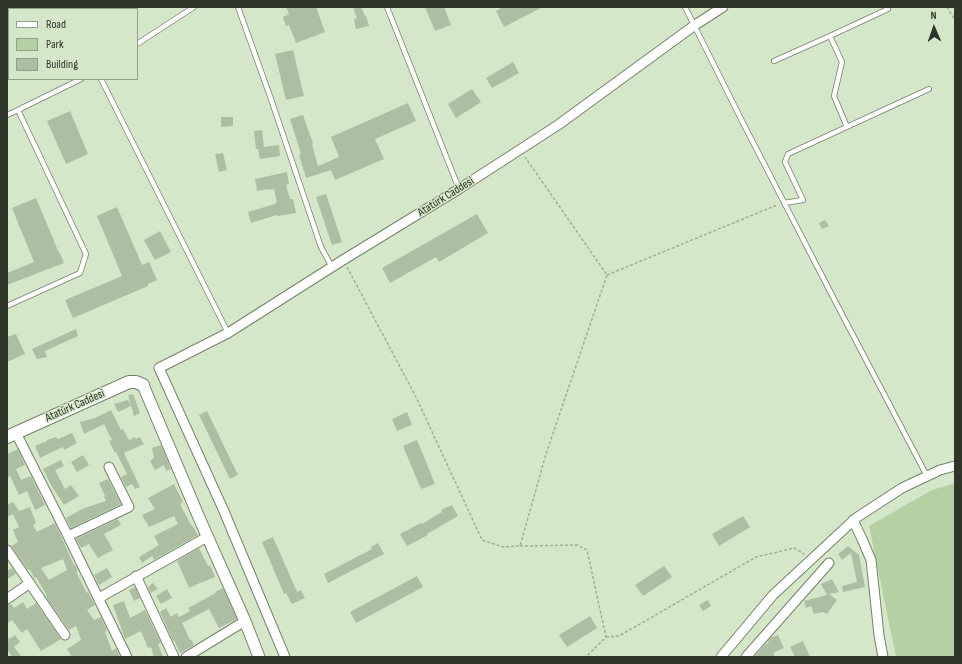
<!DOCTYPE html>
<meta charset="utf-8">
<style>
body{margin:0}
#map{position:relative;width:962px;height:664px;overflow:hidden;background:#d5e7c9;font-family:"Sofia Sans Condensed",sans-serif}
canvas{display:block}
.frame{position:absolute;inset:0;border:8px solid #2e3529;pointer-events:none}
.legend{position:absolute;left:8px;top:8px;width:130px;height:72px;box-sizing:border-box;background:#d5e7c9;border:1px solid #92a089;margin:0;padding:5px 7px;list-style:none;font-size:12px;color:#2e3529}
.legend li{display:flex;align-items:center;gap:8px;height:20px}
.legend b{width:20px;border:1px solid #92a089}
.north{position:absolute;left:914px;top:8px;width:40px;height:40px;-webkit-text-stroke:3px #d5e7c9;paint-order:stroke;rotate:358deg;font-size:11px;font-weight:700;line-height:16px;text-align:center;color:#2e3529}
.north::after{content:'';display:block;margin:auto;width:14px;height:18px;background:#2e3529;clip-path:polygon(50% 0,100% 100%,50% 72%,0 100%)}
</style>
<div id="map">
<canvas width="962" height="664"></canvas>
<div class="frame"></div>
<ul class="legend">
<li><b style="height:5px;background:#fff"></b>Road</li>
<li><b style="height:11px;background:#b5d0a3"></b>Park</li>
<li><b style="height:11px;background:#adbfa2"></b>Building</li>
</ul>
<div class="north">N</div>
</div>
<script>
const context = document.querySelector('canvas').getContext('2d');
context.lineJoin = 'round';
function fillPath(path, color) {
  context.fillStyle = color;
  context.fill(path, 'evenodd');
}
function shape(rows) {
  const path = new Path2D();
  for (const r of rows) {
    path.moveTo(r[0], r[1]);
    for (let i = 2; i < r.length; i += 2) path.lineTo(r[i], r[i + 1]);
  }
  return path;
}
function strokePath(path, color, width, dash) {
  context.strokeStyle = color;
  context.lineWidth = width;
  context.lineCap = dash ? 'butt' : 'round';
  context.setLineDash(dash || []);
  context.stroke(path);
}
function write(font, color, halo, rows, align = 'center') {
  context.font = font + ' "Sofia Sans Condensed",sans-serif';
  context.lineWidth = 3;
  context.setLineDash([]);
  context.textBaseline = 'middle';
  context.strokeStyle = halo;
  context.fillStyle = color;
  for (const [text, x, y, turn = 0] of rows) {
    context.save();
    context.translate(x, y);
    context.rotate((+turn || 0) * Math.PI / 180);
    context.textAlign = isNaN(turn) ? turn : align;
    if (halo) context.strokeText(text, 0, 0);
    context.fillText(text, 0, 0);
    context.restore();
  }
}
const green = shape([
 [955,483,955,657,896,657,869,526,932,490]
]);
const building = shape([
 [286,7,316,7,325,32,296,43,289,25,286,26,283,17,289,14],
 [353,7,361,7,365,16,366,16,369,26,356,29,354,19,357,18],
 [425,7,444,7,451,25,435,31],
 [503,7,543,7,504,27,496,11],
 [293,50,304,96,286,100,275,54],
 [513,62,519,73,492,88,486,78],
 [472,89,481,102,456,118,448,104],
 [408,103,416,121,375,139,384,159,335,180,331,170,306,178,299,155,301,154,290,119,303,115,313,143,312,144,318,166,339,157,331,137],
 [70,111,88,154,66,164,47,121],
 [221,117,233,117,233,126,221,127],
 [262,130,264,147,279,145,280,156,260,159,258,149,256,149,254,131],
 [223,153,227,170,219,172,215,154],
 [287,172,289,184,286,185,290,199,293,199,296,213,278,216,277,215,251,223,248,212,275,204,275,203,277,202,274,189,269,190,269,189,257,191,255,179],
 [326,194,342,242,332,245,316,197],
 [36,198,59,253,60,253,64,263,7,285,7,273,34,262,12,208],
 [117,207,142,265,149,262,157,280,148,284,148,286,73,318,65,300,122,276,97,216],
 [477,214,488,233,439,262,436,257,390,283,382,268],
 [825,220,829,226,822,229,819,223],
 [160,231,171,252,155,260,144,240],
 [76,329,78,336,45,351,47,357,37,359,32,349],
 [16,334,25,354,7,362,7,337],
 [133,394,140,413,134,416,128,395],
 [128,400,131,406,118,412,114,404],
 [111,410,121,430,123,429,129,440,135,437,136,439,140,437,144,444,124,453,140,487,135,489,132,484,126,487,121,477,127,474,116,452,115,453,109,441,112,440,111,437,110,437,104,424,84,434,80,422,95,418],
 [207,411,238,475,230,479,199,415],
 [407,412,412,425,397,431,392,419],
 [72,433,77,443,64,450,63,447,40,458,35,446,47,441,47,440,56,437,58,439],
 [417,440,435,484,421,489,403,446],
 [161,445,171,469,166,471,164,465,155,470,150,461,154,458,152,448],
 [18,449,25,465,16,469,21,480,31,476,45,505,35,510,27,491,19,495,10,476,7,478,7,454],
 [83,455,89,465,77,472,71,462],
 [61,460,64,466,55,470,65,489,71,485,79,496,64,505,52,487,47,477,46,473,45,473,43,469],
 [108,479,121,504,71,528,66,518,82,509,106,501,104,497,105,496,99,483],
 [174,484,183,502,180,504,191,525,192,525,198,535,154,560,152,556,142,563,139,557,159,545,154,536,178,524,174,516,149,527,142,515,155,509,148,498],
 [13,502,19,511,30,507,36,523,33,525,37,532,55,523,74,565,75,565,78,572,76,572,87,593,88,592,95,605,87,610,94,620,101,617,107,630,105,632,112,651,116,648,120,657,72,657,67,649,81,640,76,626,69,630,46,597,47,596,36,577,34,578,30,569,28,570,11,546,18,542,13,530,19,527,13,514,7,517,7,505],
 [63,559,67,570,49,580,41,568],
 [452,505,458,516,427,534,428,535,407,546,400,534,421,523,422,524,442,512,441,510],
 [743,516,750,527,719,546,712,534],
 [118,519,121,525,104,534,113,550,98,558,89,544,81,548,76,539],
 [273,537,297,592,301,590,305,598,292,604,286,593,284,594,262,542],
 [378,543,384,554,328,583,324,574,372,549,371,547],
 [848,546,859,555,865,587,843,592,842,586,857,582,851,553,842,560,838,554],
 [199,548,208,566,210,565,215,577,203,582,202,582,189,588,177,561],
 [664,566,672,577,643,596,635,585],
 [12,568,16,574,7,579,7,571],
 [107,568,112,577,99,585,94,575],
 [417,576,423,587,356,623,350,612],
 [832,579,839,592,829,594,837,600,827,614,823,612,814,614,811,606,806,608,804,601,827,595,821,584],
 [153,583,158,589,150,593,148,587],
 [135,587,140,598,134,601,129,590],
 [223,588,237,619,219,628,209,609,182,623,190,640,191,639,194,645,180,653,174,640,173,641,160,612,166,608,171,617,177,613,179,617,190,611,188,608,216,593,215,592],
 [167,589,172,598,161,604,156,596],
 [708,600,711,606,703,611,699,605],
 [124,601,130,618,145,610,161,643,158,644,163,657,154,657,151,647,148,648,141,631,125,639,113,605],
 [23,602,27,609,36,603,61,639,41,651,27,629,22,633,12,620,7,624,7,605,11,604,14,608],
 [590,616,597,628,567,647,559,635],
 [15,635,20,642,14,647,22,657,12,657,8,651,7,652,7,636,9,639],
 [778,635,784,648,773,653,775,657,754,657,766,644,769,642,768,641,770,638],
 [803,641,810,657,795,657,790,647]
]);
const path = shape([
 [947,7,955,20],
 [347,267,416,397,482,540,503,547,520,546,546,454,607,275,525,157],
 [607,275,777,205],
 [520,546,577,545,587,550,606,637,586,657],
 [606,637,619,636,756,557,794,548,804,554]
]);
const service = shape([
 [64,7,65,9],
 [238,7,271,99,321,247,332,267],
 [387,7,459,189],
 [685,7,743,123,834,299,927,476],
 [830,36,888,9],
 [137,44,194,7],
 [774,61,830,36,842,62,834,96,847,127],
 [101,79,228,333],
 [7,115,18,110,81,79],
 [784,203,803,200,785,162,788,154,929,89],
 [7,306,80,273,86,254,18,110]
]);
const minor = shape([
 [16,433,68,536,127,657],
 [853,520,862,539,871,560,879,635,883,657],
 [68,536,129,507,109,467],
 [7,550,65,635],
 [136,576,174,657],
 [99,598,207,537],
 [7,599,30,583],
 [186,657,245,621],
 [285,657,223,509,159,368,228,333,343,260,459,189,558,125,695,25,723,7],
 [721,657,773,595,856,518,902,488,940,470,955,466],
 [746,657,829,563]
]);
const tertiary = shape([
 [143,385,200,520,245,621,259,657]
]);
const secondary = shape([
 [7,437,129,382,136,382,143,385]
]);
const streetNames = [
 ["Atatürk Caddesi",446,197,-32],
 ["Atatürk Caddesi",75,406,-24]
];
fillPath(green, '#b5d0a3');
fillPath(building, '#adbfa2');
strokePath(service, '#738368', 6);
strokePath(minor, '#738368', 11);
strokePath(tertiary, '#738368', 13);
strokePath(secondary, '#738368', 14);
strokePath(path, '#a0ae96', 1.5, [3, 2]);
strokePath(service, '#fff', 4.5);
strokePath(minor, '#fff', 9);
strokePath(tertiary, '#fff', 11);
strokePath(secondary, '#fff', 12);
write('12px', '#2e3529', '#d5e7c9', streetNames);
</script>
